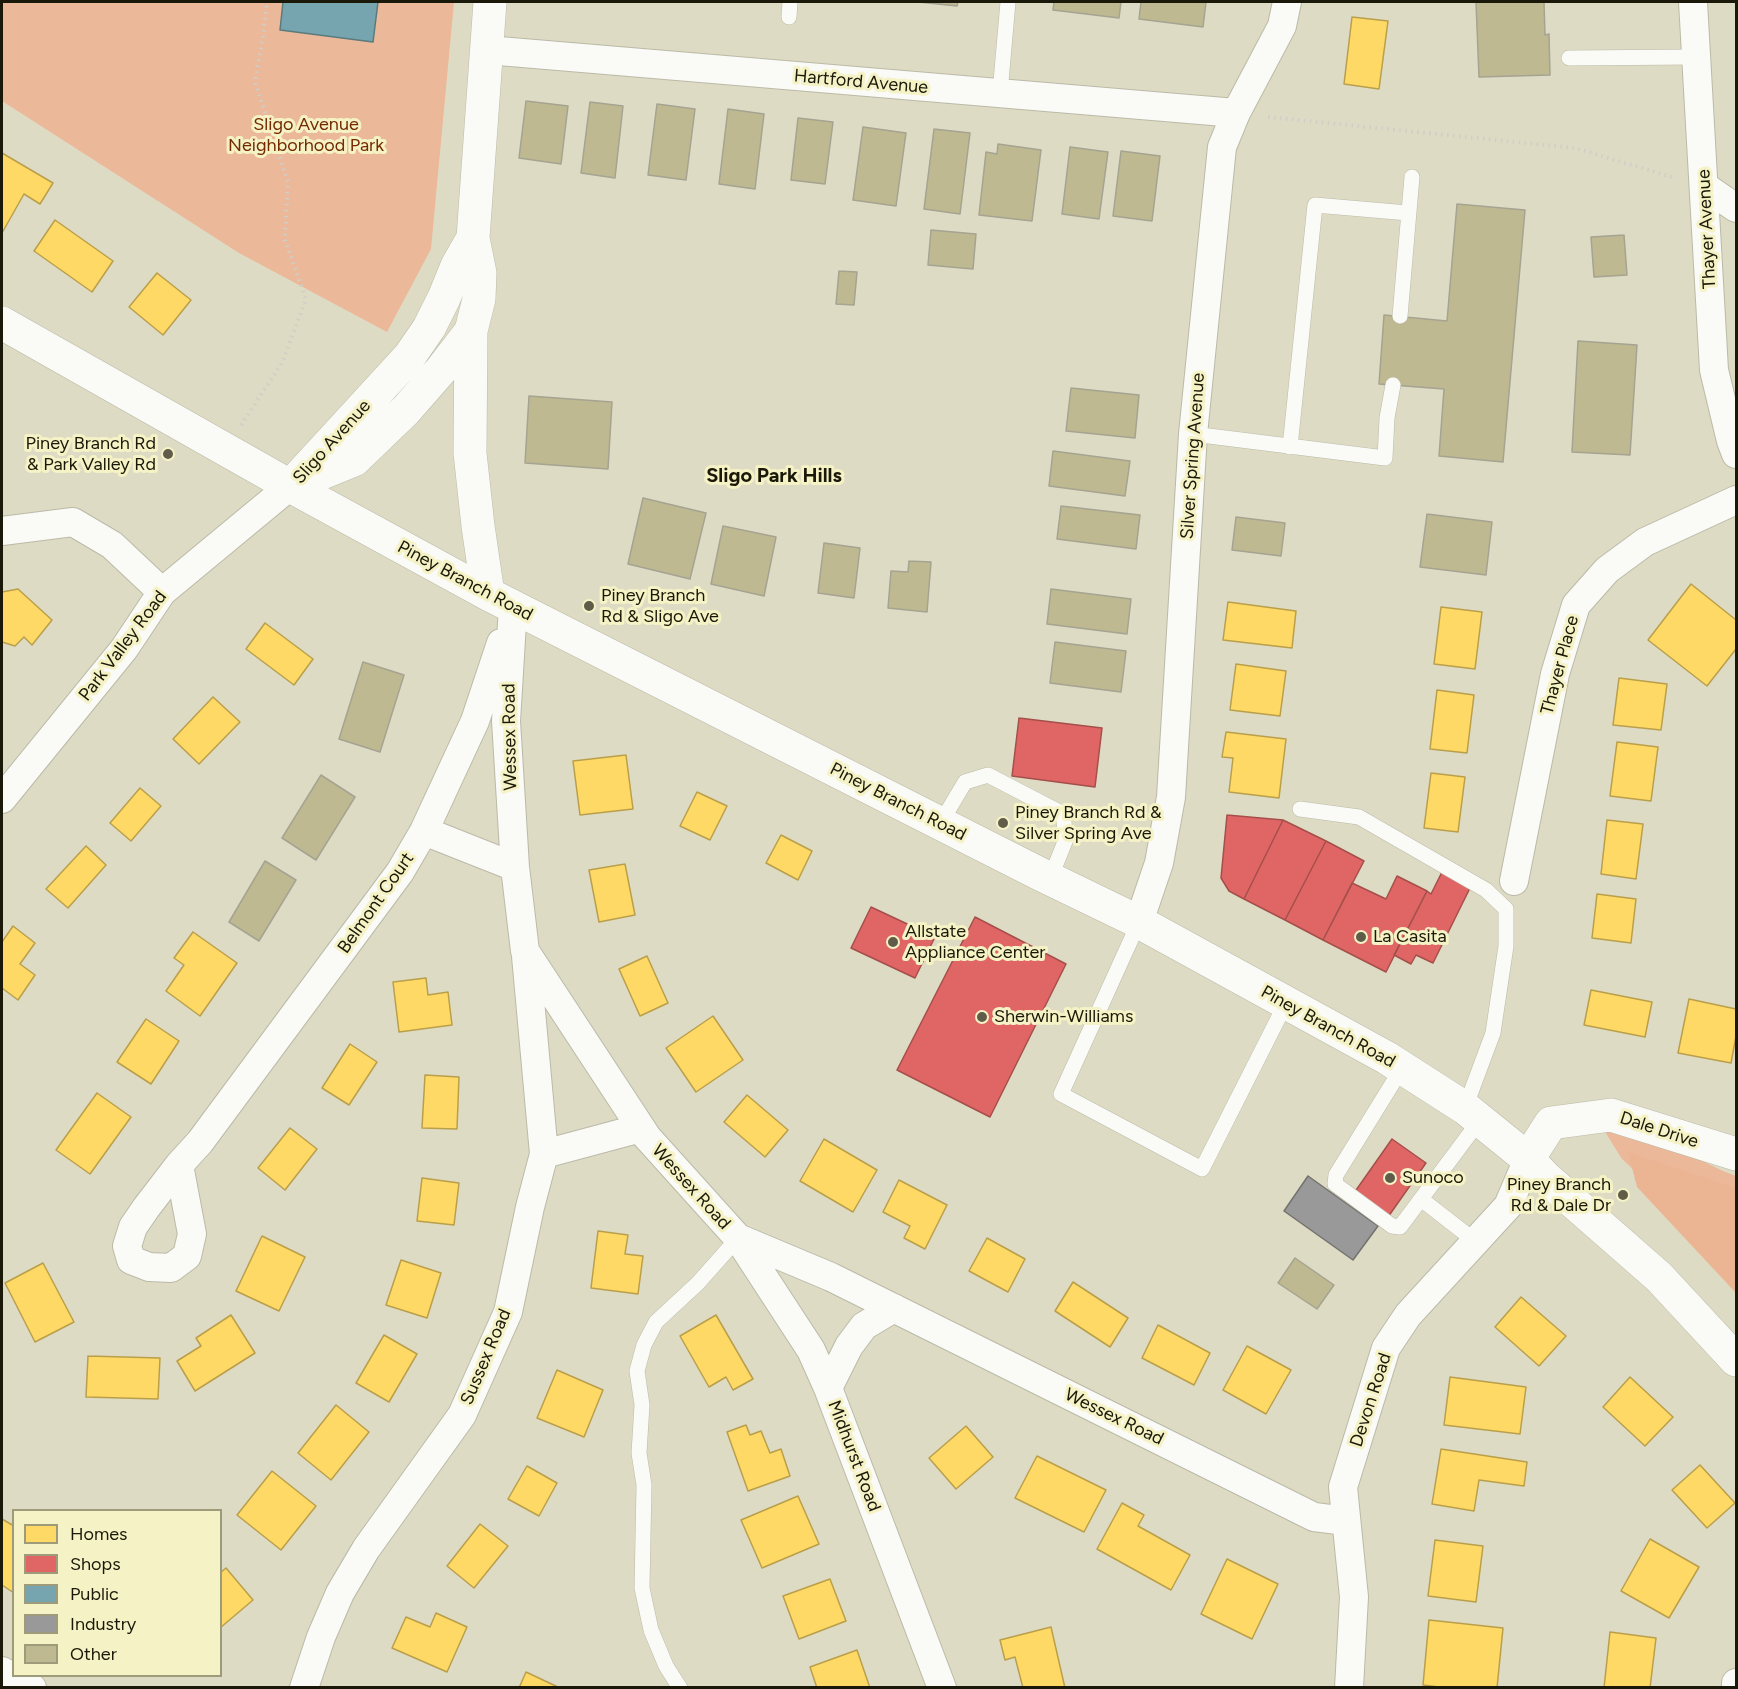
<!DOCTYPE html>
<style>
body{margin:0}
#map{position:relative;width:1738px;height:1689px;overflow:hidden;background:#dedbc4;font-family:Figtree,sans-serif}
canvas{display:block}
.frame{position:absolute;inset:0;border:3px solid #1a1808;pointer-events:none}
.legend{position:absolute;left:12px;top:1509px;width:210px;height:168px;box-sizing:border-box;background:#f5f2c6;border:2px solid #9d9b7a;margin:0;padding:8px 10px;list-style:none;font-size:18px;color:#1a1808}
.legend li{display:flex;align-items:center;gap:12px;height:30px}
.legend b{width:30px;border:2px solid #9d9b7a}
</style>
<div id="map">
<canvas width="1738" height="1689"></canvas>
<div class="frame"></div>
<ul class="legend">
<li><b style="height:16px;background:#ffd966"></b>Homes</li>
<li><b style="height:16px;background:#e06666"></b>Shops</li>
<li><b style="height:16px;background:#76a5af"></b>Public</li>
<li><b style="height:16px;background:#999"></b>Industry</li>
<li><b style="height:16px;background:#beb991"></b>Other</li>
</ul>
</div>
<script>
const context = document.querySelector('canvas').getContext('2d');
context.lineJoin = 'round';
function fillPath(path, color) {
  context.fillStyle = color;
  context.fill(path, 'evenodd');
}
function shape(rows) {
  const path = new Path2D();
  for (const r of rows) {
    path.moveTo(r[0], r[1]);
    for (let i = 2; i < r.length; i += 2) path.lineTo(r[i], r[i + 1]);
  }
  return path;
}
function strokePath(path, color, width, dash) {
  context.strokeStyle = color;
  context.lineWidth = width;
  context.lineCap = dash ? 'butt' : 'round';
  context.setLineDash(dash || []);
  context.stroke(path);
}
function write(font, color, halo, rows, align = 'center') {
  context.font = font + ' Figtree,sans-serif';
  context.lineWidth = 6;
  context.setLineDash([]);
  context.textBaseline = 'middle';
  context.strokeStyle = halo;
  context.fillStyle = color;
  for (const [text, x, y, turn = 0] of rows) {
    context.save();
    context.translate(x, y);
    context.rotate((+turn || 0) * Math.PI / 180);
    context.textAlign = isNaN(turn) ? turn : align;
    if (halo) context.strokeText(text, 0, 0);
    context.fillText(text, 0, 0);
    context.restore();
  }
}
const green = shape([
 [2,2,454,2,431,249,387,332,239,253,2,101],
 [1616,1119,1723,1171,1736,1176,1736,1266,1622,1159,1602,1127]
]);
const forest = shape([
 [1628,1152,1736,1188,1736,1293,1637,1187]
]);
const homes = shape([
 [1352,17,1388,21,1379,89,1344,84,1352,17],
 [2,153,53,183,40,204,24,194,2,233,2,153],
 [55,220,113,261,92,292,34,251,55,220],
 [157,273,191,300,163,335,129,307,157,273],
 [1691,584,1736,620,1736,649,1707,686,1648,640,1691,584],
 [18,589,52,620,32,645,24,637,15,646,2,642,2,592,18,589],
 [1228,602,1296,611,1292,648,1223,640,1228,602],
 [1441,607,1482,612,1475,669,1434,664,1441,607],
 [265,623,313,659,294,685,246,649,265,623],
 [1236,664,1286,671,1280,716,1230,710,1236,664],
 [1619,678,1667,684,1661,730,1613,725,1619,678],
 [1437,690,1474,695,1467,753,1430,749,1437,690],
 [213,697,240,722,199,764,173,739,213,697],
 [1226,732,1286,739,1279,798,1229,792,1233,758,1222,757,1226,732],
 [1617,742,1658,747,1651,801,1610,796,1617,742],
 [626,755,633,809,580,815,573,761,626,755],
 [1431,773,1465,777,1458,832,1424,828,1431,773],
 [140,788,161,806,131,841,110,823,140,788],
 [697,792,727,806,710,840,680,826,697,792],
 [1607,820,1643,824,1636,879,1601,874,1607,820],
 [781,835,812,851,798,880,766,863,781,835],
 [86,846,106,865,68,908,46,889,86,846],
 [625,864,635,915,599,922,589,870,625,864],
 [1597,894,1636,899,1631,943,1592,938,1597,894],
 [13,926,35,943,20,964,35,975,18,1000,2,988,2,942,13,926],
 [193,932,237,963,200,1016,166,991,184,965,174,958,193,932],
 [647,956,668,1003,640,1016,619,969,647,956],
 [426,978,428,995,448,992,452,1025,399,1032,393,982,426,978],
 [1591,990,1652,1002,1645,1037,1584,1025,1591,990],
 [1689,999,1736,1009,1736,1036,1731,1063,1678,1053,1689,999],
 [713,1016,743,1060,696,1092,666,1048,713,1016],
 [146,1019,179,1041,151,1084,117,1062,146,1019],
 [350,1044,377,1062,349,1105,322,1088,350,1044],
 [425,1075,459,1077,457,1129,422,1128,425,1075],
 [97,1093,131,1117,90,1174,56,1150,97,1093],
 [747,1095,788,1130,765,1157,724,1122,747,1095],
 [290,1128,317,1149,285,1190,258,1168,290,1128],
 [824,1139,877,1170,853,1212,800,1181,824,1139],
 [422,1178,459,1183,454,1225,417,1221,422,1178],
 [899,1180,947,1205,925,1249,904,1238,910,1226,883,1212,899,1180],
 [598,1231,628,1235,625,1254,643,1256,638,1294,591,1288,598,1231],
 [262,1236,305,1257,279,1311,236,1291,262,1236],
 [987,1238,1025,1259,1008,1292,969,1271,987,1238],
 [401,1260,441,1273,427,1318,386,1305,401,1260],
 [43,1263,74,1322,35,1342,5,1283,43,1263],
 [1073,1282,1128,1318,1110,1347,1055,1311,1073,1282],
 [1521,1297,1566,1336,1539,1366,1495,1327,1521,1297],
 [231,1315,255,1353,195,1391,177,1361,201,1346,196,1338,231,1315],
 [716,1315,753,1379,733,1390,726,1377,709,1387,680,1336,716,1315],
 [1158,1325,1210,1353,1194,1385,1142,1358,1158,1325],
 [384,1335,417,1354,389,1402,356,1383,384,1335],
 [1247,1346,1291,1370,1266,1414,1223,1390,1247,1346],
 [88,1356,160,1358,158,1399,86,1397,88,1356],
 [557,1370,603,1390,584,1437,537,1418,557,1370],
 [1450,1377,1526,1387,1520,1434,1444,1425,1450,1377],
 [1630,1377,1673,1417,1645,1446,1603,1407,1630,1377],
 [336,1405,369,1432,331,1480,298,1453,336,1405],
 [746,1425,750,1435,761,1431,770,1453,781,1449,790,1476,748,1491,727,1432,746,1425],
 [966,1426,993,1457,956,1489,929,1458,966,1426],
 [1441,1449,1527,1462,1524,1486,1479,1480,1474,1511,1432,1504,1441,1449],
 [1037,1456,1106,1490,1084,1532,1015,1498,1037,1456],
 [1700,1465,1735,1503,1707,1528,1672,1490,1700,1465],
 [527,1466,557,1483,539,1516,508,1499,527,1466],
 [272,1471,316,1506,281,1550,237,1515,272,1471],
 [798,1496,819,1544,762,1568,741,1520,798,1496],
 [1122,1503,1144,1515,1138,1526,1190,1555,1171,1590,1097,1549,1122,1503],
 [2,1519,14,1526,14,1593,2,1585,2,1519],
 [480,1524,508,1546,474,1588,447,1566,480,1524],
 [1650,1539,1699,1567,1669,1618,1621,1591,1650,1539],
 [1435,1540,1483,1546,1476,1602,1428,1596,1435,1540],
 [1227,1559,1278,1584,1252,1639,1201,1614,1227,1559],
 [226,1568,253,1600,220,1628,220,1573,226,1568],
 [830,1579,846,1621,799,1639,783,1596,830,1579],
 [436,1613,467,1627,447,1672,392,1648,406,1617,430,1627,436,1613],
 [1429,1620,1503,1628,1497,1688,1447,1688,1423,1685,1429,1620],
 [1051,1627,1065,1688,1023,1688,1015,1657,1005,1660,1000,1640,1051,1627],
 [1610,1632,1656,1638,1650,1688,1604,1688,1610,1632],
 [857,1650,870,1688,817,1688,810,1667,857,1650],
 [526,1672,560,1688,519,1688,526,1672]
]);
const shops = shape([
 [1019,718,1102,728,1095,787,1012,776,1019,718],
 [1227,815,1283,820,1244,899,1229,891,1221,878,1227,815],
 [1283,820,1326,841,1285,920,1244,899,1283,820],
 [1326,841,1364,861,1323,940,1285,920,1326,841],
 [1443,870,1472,884,1433,963,1416,955,1411,964,1394,955,1427,891,1431,894,1443,870],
 [1397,876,1427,891,1386,972,1323,940,1352,883,1386,899,1397,876],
 [871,907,935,937,915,978,851,948,871,907],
 [975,917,1066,964,990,1117,897,1070,975,917],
 [1392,1139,1426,1163,1388,1217,1354,1193,1392,1139]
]);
const public = shape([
 [283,2,378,2,373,42,280,30,283,2]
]);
const industry = shape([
 [1308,1176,1378,1226,1353,1260,1284,1211,1308,1176]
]);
const building = shape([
 [918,2,958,2,957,6,918,2],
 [1054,2,1121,2,1119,18,1053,10,1054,2],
 [1141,2,1206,2,1203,27,1139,19,1141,2],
 [1476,2,1544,2,1545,35,1549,34,1550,75,1479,77,1476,2],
 [526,101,568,106,561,164,519,158,526,101],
 [590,102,623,106,615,178,581,173,590,102],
 [657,104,695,109,686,180,648,175,657,104],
 [728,109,764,114,755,189,719,184,728,109],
 [798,118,833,122,825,184,791,180,798,118],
 [863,127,906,133,896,206,853,200,863,127],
 [934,129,970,133,960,214,924,209,934,129],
 [998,144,1041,150,1032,221,979,215,986,152,997,154,998,144],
 [1070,147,1108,152,1099,219,1062,214,1070,147],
 [1121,151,1160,156,1152,221,1113,216,1121,151],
 [1457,204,1525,210,1503,462,1439,456,1444,389,1379,384,1384,315,1447,321,1457,204],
 [931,230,976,234,973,269,928,265,931,230],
 [1624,235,1627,275,1594,277,1591,237,1624,235],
 [839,271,857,272,854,305,836,304,839,271],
 [1578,341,1637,345,1630,455,1572,452,1578,341],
 [1071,388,1139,395,1135,438,1066,431,1071,388],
 [529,396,612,402,608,469,525,463,529,396],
 [1053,451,1130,461,1125,496,1049,486,1053,451],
 [643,498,706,513,690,579,628,564,643,498],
 [1061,506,1140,515,1136,549,1057,539,1061,506],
 [1427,514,1492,522,1486,575,1420,567,1427,514],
 [1236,517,1285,523,1281,556,1232,550,1236,517],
 [723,526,776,537,764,596,711,584,723,526],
 [824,543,860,548,854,598,818,593,824,543],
 [909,561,931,562,927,612,888,608,891,571,908,572,909,561],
 [1051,589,1131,599,1127,634,1047,624,1051,589],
 [1055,642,1126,651,1121,692,1050,683,1055,642],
 [363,662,404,675,380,752,339,739,363,662],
 [321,775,355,797,316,860,282,838,321,775],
 [265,861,296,880,259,941,229,922,265,861],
 [1295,1258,1334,1285,1317,1309,1278,1283,1295,1258]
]);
const path = shape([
 [1268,117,1575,148,1675,178],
 [241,425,282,363,306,299,285,240,288,182,255,82,263,36,267,2]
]);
const lane = shape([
 [789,17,790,2],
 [1569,58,1696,57],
 [1000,93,1008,2],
 [1400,316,1412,177],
 [1193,434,1385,458,1387,418,1393,385],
 [1290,447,1315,205,1408,213],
 [1300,809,1359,817,1486,890,1506,909,1506,946,1493,1033,1465,1108],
 [940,824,965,782,988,775,1063,814,1066,839,1050,879],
 [1139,922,1061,1094,1202,1169,1286,1003],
 [1402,1068,1336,1175,1335,1184,1392,1226,1400,1227,1480,1120],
 [1421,1199,1475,1241],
 [680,1688,666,1666,651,1630,642,1588,644,1485,639,1453,642,1405,637,1371,644,1345,656,1322,698,1283,738,1238]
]);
const street = shape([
 [1693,2,1714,370,1731,441,1736,454],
 [487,50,1236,113],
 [1704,186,1736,208],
 [2,531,73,522,112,545,162,592],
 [513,607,506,721,515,867,525,951,647,1137,738,1238,831,1277,1314,1517,1346,1521],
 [2,799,124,649,162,592,290,486],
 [424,831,515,867],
 [1514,881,1555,674,1576,605,1607,570,1645,542,1736,500],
 [1139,922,1159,863,1171,797,1193,434,1222,147,1236,113,1282,26,1287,2],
 [544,1154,641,1128],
 [179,1165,192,1234,187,1256,171,1268,149,1267,131,1260,127,1246,133,1227,146,1208,179,1165,200,1142,400,872,424,831,475,721,501,643],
 [738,1238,811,1350,828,1388,942,1688],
 [828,1388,849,1346,864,1326,894,1308],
 [2,1671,32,1688],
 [304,1688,321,1637,340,1593,366,1549,462,1415,508,1312,530,1207,544,1154,526,956],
 [1349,1688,1354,1597,1343,1487,1386,1348,1408,1315,1508,1206,1528,1159],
 [1736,1688,1736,1683]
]);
const secondary = shape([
 [2,323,290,486,488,594,1040,874,1139,922,1387,1058,1465,1108,1528,1159,1547,1179,1659,1277,1736,1360],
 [471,331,470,453,478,526,488,594],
 [297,479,409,357,429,328,444,298,457,266,473,238],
 [290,486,354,460,406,410,441,370,471,331,479,299,480,273,473,238,490,2],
 [1528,1159,1551,1123,1611,1115,1736,1154]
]);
const markers = [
 [168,454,6,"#5f5c4a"],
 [589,606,6,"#5f5c4a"],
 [1003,823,6,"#5f5c4a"],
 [1361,937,6,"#5f5c4a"],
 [893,942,6,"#5f5c4a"],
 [982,1017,6,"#5f5c4a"],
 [1390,1178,6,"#5f5c4a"],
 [1623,1195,6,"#5f5c4a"]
];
const streetNames = [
 ["Hartford Avenue",861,82,5],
 ["Thayer Avenue",1707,229,-93],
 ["Sligo Avenue",332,442,-48],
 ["Silver Spring Avenue",1193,456,-86],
 ["Piney Branch Road",465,581,28],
 ["Park Valley Road",123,646,-53],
 ["Thayer Place",1560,665,-75],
 ["Wessex Road",510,737,-91],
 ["Piney Branch Road",898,802,27],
 ["Belmont Court",376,903,-55],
 ["Piney Branch Road",1328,1027,29],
 ["Dale Drive",1659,1130,18],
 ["Wessex Road",691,1187,48],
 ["Sussex Road",486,1357,-67],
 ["Devon Road",1371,1400,-72],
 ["Wessex Road",1114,1417,26],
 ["Midhurst Road",854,1456,69]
];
const parkNames = [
 ["Sligo Avenue",306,125],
 ["Neighborhood Park",306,146]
];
const poiNames = [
 ["Piney Branch Rd",156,444,"right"],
 ["& Park Valley Rd",156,465,"right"],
 ["Piney Branch",601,596],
 ["Rd & Sligo Ave",601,617],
 ["Piney Branch Rd &",1015,813],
 ["Silver Spring Ave",1015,834],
 ["Allstate",905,932],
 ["Appliance Center",905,953],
 ["La Casita",1373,937],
 ["Sherwin-Williams",994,1017],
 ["Sunoco",1402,1178],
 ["Piney Branch",1611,1185,"right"],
 ["Rd & Dale Dr",1611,1206,"right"]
];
const neighbourhoodNames = [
 ["Sligo Park Hills",774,476]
];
fillPath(green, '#ebb899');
fillPath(forest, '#ebb493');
fillPath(homes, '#ffd966');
strokePath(homes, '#ba9f4a', 1.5);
fillPath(shops, '#e06666');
strokePath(shops, '#a54f4a', 1.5);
fillPath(public, '#76a5af');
strokePath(public, '#5a7b7d', 1.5);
fillPath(industry, '#999');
strokePath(industry, '#73726e', 1.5);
fillPath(building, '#beb991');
strokePath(building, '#a5a391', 1.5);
strokePath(lane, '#bbbaa8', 16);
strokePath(street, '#bbbaa8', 30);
strokePath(secondary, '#bbbaa8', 34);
strokePath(path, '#cfcec7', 4, [1.5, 4.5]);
strokePath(lane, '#fafaf6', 15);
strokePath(street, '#fafaf6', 28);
strokePath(secondary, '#fafaf6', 33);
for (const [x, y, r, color] of markers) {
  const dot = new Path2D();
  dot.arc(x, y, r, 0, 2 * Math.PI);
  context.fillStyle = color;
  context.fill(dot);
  strokePath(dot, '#f5f2c6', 2);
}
write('18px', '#1a1808', '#f5f2c6', streetNames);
write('18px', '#742900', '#f5f2c6', parkNames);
write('18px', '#1a1808', '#f5f2c6', poiNames, 'left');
write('bold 20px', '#1a1808', '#f5f2c6', neighbourhoodNames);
</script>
